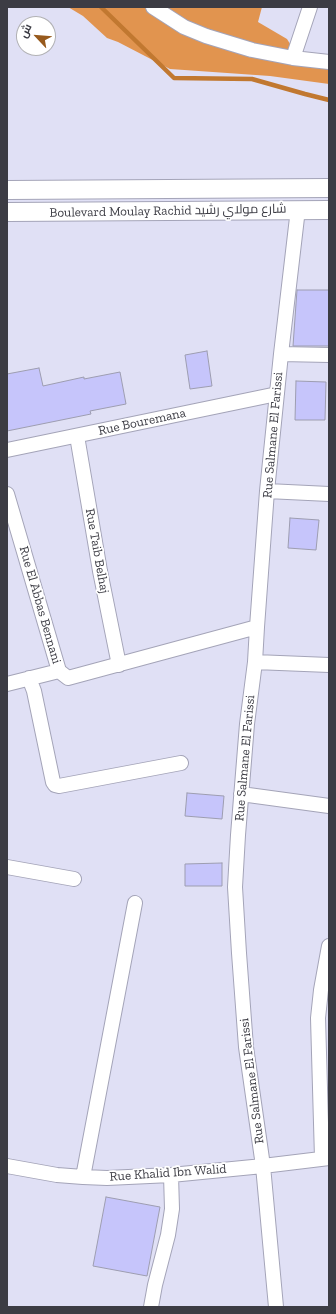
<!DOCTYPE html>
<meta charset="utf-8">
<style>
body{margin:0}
#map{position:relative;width:336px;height:1314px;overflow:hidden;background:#e0e0f5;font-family:"Zilla Slab",Cairo,serif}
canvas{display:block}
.frame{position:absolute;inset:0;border:8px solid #3c3c44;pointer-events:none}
.north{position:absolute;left:16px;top:16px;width:40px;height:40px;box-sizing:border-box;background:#fff;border:1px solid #b1b1b4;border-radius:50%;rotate:296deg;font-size:11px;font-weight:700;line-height:16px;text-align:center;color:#3c3c44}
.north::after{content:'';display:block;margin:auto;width:14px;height:18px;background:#975a1d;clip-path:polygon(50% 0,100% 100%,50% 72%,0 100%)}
</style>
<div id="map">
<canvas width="336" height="1314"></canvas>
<div class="frame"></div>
<div class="north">ش</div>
</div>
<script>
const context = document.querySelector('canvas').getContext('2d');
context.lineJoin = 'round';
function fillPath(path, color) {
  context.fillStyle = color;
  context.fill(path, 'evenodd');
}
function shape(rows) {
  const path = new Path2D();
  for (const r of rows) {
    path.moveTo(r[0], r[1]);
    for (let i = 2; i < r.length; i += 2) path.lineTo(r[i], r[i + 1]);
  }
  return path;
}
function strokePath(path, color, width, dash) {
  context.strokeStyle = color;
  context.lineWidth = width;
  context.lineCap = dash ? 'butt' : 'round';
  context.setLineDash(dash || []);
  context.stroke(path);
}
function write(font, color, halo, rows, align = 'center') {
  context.font = font + ' "Zilla Slab",Cairo,serif';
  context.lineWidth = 3.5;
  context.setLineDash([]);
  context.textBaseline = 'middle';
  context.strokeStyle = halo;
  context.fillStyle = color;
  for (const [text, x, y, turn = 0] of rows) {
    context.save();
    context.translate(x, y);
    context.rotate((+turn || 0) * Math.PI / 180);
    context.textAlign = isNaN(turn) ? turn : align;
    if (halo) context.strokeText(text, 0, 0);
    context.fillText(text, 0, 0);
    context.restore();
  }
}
const forest = shape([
 [68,7,262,7,258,22,287,39,302,63,329,66,329,84,270,76,170,69,118,42,107,38,83,16]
]);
const stream = shape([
 [101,7,174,78,252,79,305,94,329,100]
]);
const building = shape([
 [297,290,329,290,329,346,293,346,297,290],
 [207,351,212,386,190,389,185,355,207,351],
 [39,368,43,386,84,377,84,379,120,372,126,404,90,411,91,414,7,431,7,374,39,368],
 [296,381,326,382,325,420,295,420,296,381],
 [290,518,319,520,316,550,288,548,290,518],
 [187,793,224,796,222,819,185,816,187,793],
 [222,863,222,886,185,886,185,864,222,863],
 [106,1197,160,1207,147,1276,93,1266,106,1197]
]);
const minor = shape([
 [153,7,184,27,206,36,252,50,293,58,329,62],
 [293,58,310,7],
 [281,354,329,355],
 [77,436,100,571,119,665],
 [7,450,277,394],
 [267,491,329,494],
 [7,494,59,671],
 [255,662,329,665],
 [29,678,34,691,53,782,55,785,59,786,181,763],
 [7,684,59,671,68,678,257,627],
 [241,794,329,806],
 [7,867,74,879],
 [322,1158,318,1018,321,990,329,946],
 [7,1166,57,1175,83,1177,107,1178,171,1175,263,1166,329,1158],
 [83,1177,135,903],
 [151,1307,155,1285,168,1235,172,1209,171,1175],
 [276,1307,263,1166,246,1047,239,953,235,887,238,835,247,724,255,662,257,627,267,491,281,354,298,209]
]);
const major = shape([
 [7,190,329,188],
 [7,212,329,210]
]);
const streetNames = [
 ["Boulevard Moulay Rachid شارع مولاي رشيد",168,211,-1],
 ["Rue Bouremana",142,422,-12],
 ["Rue Salmane El Farissi",273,435,-85],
 ["Rue Taib Belhaj",97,551,80],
 ["Rue El Abbas Bennani",40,605,74],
 ["Rue Salmane El Farissi",245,758,-85],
 ["Rue Salmane El Farissi",252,1081,-97],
 ["Rue Khalid Ibn Walid",168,1173,-4]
];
fillPath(forest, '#e1944f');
strokePath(stream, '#c17830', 4.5);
fillPath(building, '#c6c5fb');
strokePath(building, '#9d9db0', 1);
strokePath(minor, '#a4a4b8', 16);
strokePath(major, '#a4a4b8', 20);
strokePath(minor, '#fff', 14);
strokePath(major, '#fff', 18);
write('13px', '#3c3c44', '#fff', streetNames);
</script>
